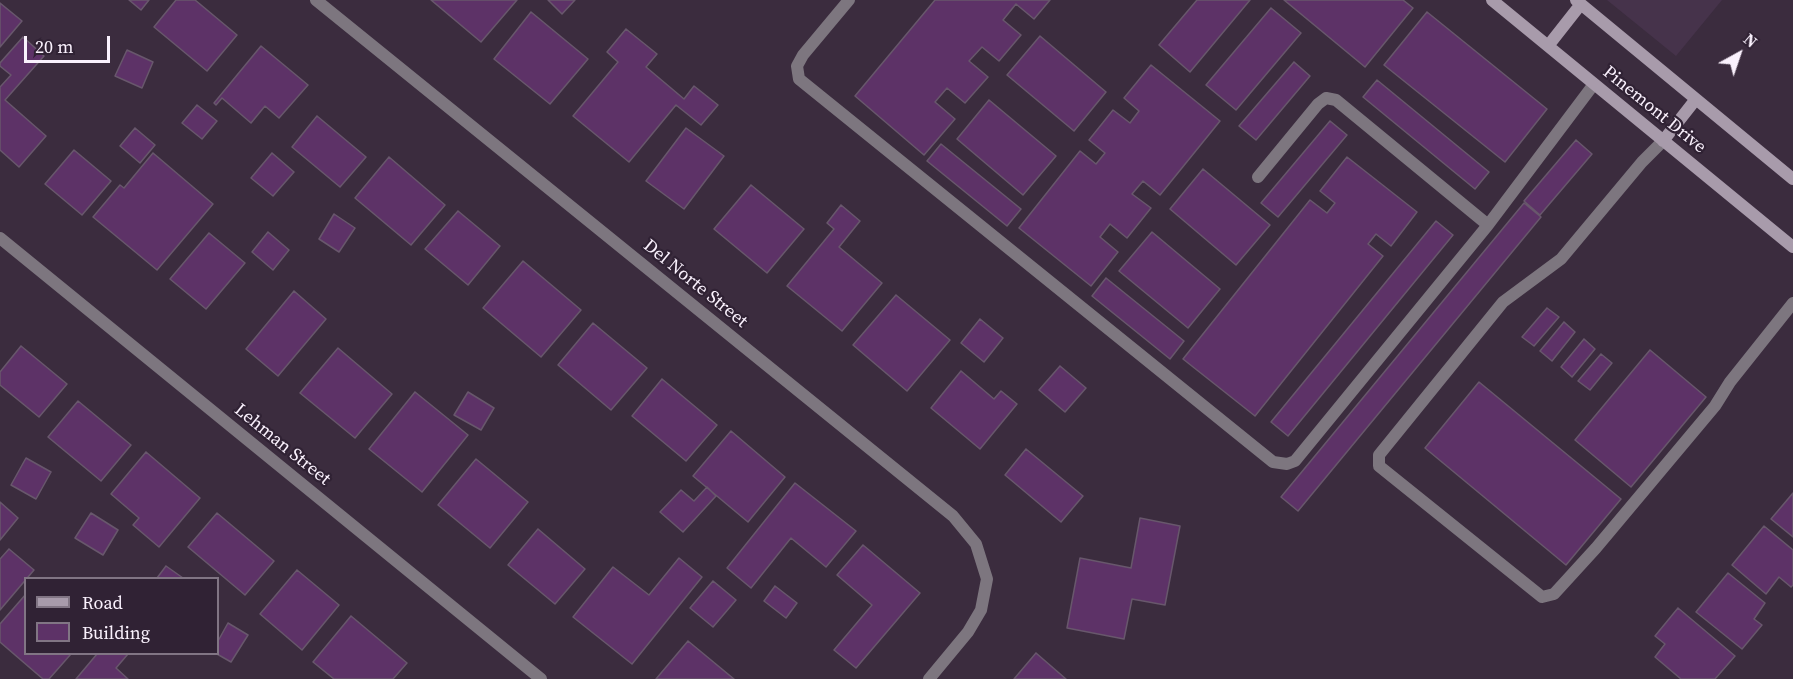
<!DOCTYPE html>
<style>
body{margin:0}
#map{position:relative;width:1793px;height:679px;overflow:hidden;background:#3b2c3e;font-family:"Source Serif 4",serif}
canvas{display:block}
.legend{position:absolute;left:24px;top:577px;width:195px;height:78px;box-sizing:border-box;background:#302234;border:2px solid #817584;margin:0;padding:8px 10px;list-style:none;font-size:18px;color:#faf1fd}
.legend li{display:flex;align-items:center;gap:12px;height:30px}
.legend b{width:30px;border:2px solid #817584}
.north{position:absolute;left:1709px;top:24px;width:60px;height:60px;-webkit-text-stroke:4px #302234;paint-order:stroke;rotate:40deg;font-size:16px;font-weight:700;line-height:24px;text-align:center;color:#faf1fd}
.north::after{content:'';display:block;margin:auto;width:21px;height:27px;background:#faf1fd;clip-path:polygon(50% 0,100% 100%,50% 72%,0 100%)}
.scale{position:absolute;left:24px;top:36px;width:86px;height:27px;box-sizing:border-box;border:3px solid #faf1fd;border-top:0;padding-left:8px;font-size:18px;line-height:21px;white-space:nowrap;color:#faf1fd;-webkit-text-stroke:4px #302234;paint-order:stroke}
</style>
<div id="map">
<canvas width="1793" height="679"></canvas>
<ul class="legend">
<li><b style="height:8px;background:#a89bab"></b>Road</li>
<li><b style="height:16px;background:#5d3267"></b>Building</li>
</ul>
<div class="north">N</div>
<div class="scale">20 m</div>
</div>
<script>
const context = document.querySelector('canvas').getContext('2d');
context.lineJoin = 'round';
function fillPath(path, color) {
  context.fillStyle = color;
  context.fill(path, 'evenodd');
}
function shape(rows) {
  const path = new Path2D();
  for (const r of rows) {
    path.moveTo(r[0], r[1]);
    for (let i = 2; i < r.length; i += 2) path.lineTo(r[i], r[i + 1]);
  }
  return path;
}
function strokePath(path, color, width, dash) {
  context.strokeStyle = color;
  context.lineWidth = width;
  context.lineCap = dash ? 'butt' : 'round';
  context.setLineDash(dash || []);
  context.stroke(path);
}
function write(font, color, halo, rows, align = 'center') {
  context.font = font + ' "Source Serif 4",serif';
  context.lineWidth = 4.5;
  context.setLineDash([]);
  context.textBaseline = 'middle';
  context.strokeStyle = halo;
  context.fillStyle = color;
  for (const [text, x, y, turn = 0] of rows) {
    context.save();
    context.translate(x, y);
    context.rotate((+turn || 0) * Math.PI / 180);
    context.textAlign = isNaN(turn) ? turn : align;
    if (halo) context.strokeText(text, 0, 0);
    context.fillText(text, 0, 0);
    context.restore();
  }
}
const built = shape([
 [1607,0,1722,0,1676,56]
]);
const building = shape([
 [129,0,149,0,141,10,129,0],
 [176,0,195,0,237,35,207,71,154,27,176,0],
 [431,0,517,0,481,42,431,0],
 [548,0,575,0,562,14,548,0],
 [935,0,1050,0,1034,19,1016,4,1003,20,1021,35,999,61,982,47,969,61,988,77,965,103,947,88,935,102,955,119,924,155,855,96,935,0],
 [1197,0,1250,0,1190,72,1159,45,1197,0],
 [1284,0,1403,0,1413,8,1365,67,1284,0],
 [0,3,22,21,0,47,0,3],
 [1271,8,1301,33,1236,110,1206,85,1271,8],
 [531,12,588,59,550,104,494,59,531,12],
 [1427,12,1547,109,1505,162,1384,65,1427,12],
 [626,29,657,54,646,67,684,99,694,86,718,105,701,125,676,105,629,162,573,116,618,62,607,52,626,29],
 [1040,36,1106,92,1074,131,1007,75,1040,36],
 [23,37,44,56,5,100,46,136,19,167,0,150,0,87,11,75,0,66,0,63,23,37],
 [261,46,308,85,279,118,265,106,251,123,222,98,216,105,214,103,261,46],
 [127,50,153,62,142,88,115,76,127,50],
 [1294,62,1310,76,1256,140,1239,126,1294,62],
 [1151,65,1220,121,1160,195,1143,181,1132,194,1151,208,1127,238,1110,224,1100,237,1118,252,1091,286,1019,228,1080,151,1096,164,1105,153,1089,140,1113,110,1130,123,1139,111,1124,98,1151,65],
 [1377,80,1489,172,1475,189,1363,97,1377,80],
 [989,100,1056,156,1023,195,957,139,989,100],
 [197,105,217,121,202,139,182,123,197,105],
 [317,116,366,157,340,187,292,147,317,116],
 [1330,121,1347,135,1278,217,1261,203,1330,121],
 [135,128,155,145,140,163,120,146,135,128],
 [686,128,724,156,684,209,646,181,686,128],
 [1576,140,1592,154,1540,215,1524,201,1576,140],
 [941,144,1021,209,1007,226,927,161,941,144],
 [74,150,111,181,82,215,45,184,74,150],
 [153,153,213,204,157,270,93,217,120,185,124,188,153,153],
 [272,153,294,172,273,196,251,178,272,153],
 [389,157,445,205,411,245,355,198,389,157],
 [1347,157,1417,212,1391,246,1376,234,1368,244,1383,256,1255,416,1183,359,1310,200,1327,213,1335,203,1320,191,1347,157],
 [1203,169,1270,225,1236,265,1170,209,1203,169],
 [751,185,804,229,767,273,714,229,751,185],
 [1524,203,1541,217,1298,511,1281,497,1524,203],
 [841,205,860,221,839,247,882,283,842,331,787,286,834,229,827,223,841,205],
 [458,211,500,246,468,285,425,249,458,211],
 [334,214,355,228,339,252,319,239,334,214],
 [1436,221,1453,235,1288,436,1271,422,1436,221],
 [268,232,289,250,273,270,252,252,268,232],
 [1152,232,1220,289,1188,328,1119,271,1152,232],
 [209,233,245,263,206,309,170,279,209,233],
 [523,261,581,310,541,357,483,308,523,261],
 [1106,278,1184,341,1170,359,1092,296,1106,278],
 [294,291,326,319,278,376,246,349,294,291],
 [896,295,950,340,907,391,853,345,896,295],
 [1547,308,1559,317,1534,346,1522,337,1547,308],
 [980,319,1003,338,984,362,961,343,980,319],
 [1564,322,1575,332,1552,361,1540,351,1564,322],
 [593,323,647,368,611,410,558,365,593,323],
 [1584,339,1595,349,1572,377,1561,367,1584,339],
 [21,346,67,384,39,417,0,385,0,372,21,346],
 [338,348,392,394,355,438,300,393,338,348],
 [1650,350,1706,397,1631,487,1575,440,1650,350],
 [1601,354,1612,363,1590,390,1578,381,1601,354],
 [1060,366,1086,388,1065,412,1039,390,1060,366],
 [961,371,994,399,1001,391,1017,404,980,449,931,408,961,371],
 [662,379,717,425,686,461,632,416,662,379],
 [1479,382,1621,499,1566,565,1425,448,1479,382],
 [415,392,468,435,422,492,369,449,415,392],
 [468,392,494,408,481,430,454,415,468,392],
 [78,401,131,445,101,481,48,437,78,401],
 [731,431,785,477,748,522,693,476,731,431],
 [1026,449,1083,496,1061,522,1005,475,1026,449],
 [146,452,200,498,159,547,133,525,139,518,111,494,146,452],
 [26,458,51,472,36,499,11,485,26,458],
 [476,459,528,502,490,548,438,505,476,459],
 [795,483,856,531,826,567,791,538,751,588,727,568,795,483],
 [707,487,716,496,683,532,660,512,681,490,694,501,707,487],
 [1793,493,1793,537,1771,519,1793,493],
 [0,502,18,518,0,540,0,502],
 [91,513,118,530,103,555,75,538,91,513],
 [217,513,274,561,245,595,188,547,217,513],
 [1140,518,1180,526,1165,605,1132,599,1124,639,1067,628,1080,558,1131,568,1140,518],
 [1764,526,1793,550,1793,585,1791,587,1779,577,1766,594,1732,565,1764,526],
 [538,529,585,569,555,604,508,565,538,529],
 [863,545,920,593,856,668,834,650,872,605,837,575,863,545],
 [9,549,34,570,0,610,0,559,9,549],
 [679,558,702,577,632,664,573,617,613,567,649,595,679,558],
 [166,566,183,578,157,578,166,566],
 [297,570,339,605,302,650,260,614,297,570],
 [1728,573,1765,603,1754,619,1762,625,1742,649,1696,612,1728,573],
 [713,581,736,600,713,627,690,608,713,581],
 [775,586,797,603,786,618,764,601,775,586],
 [26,594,26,654,71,654,49,679,43,679,0,642,0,624,26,594],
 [1678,608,1735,656,1715,679,1681,679,1655,657,1665,644,1655,636,1678,608],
 [351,616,407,663,393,679,334,679,313,662,351,616],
 [228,623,248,635,231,662,217,654,218,641,228,623],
 [688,641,734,679,656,679,688,641],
 [1036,653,1066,679,1014,679,1036,653],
 [97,654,128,654,116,668,128,679,76,679,97,654]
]);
const service = shape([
 [849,0,803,55,797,66,799,79,1273,462,1287,464,1295,461,1488,225,1594,84],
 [1663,141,1642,162,1561,259,1503,302,1379,455,1379,466,1542,597,1554,594,1596,548,1715,406,1730,382,1793,303],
 [1258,177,1318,104,1326,98,1336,100,1488,225]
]);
const minor = shape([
 [316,0,953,516,976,544,987,579,981,610,968,632,929,679],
 [0,238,541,679]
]);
const secondary = shape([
 [1492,0,1793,247],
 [1576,0,1793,179],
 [1548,46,1581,4],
 [1663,141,1696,99]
]);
const streetNames = [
 ["Pinemont Drive",1654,110,39],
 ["Del Norte Street",695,284,39],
 ["Lehman Street",282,445,39]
];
fillPath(built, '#46334b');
fillPath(building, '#5d3267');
strokePath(building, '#68576c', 1.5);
strokePath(service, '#7d767f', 12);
strokePath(minor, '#7d767f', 12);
strokePath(secondary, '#a89bab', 12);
write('18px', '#faf1fd', '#302234', streetNames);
</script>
